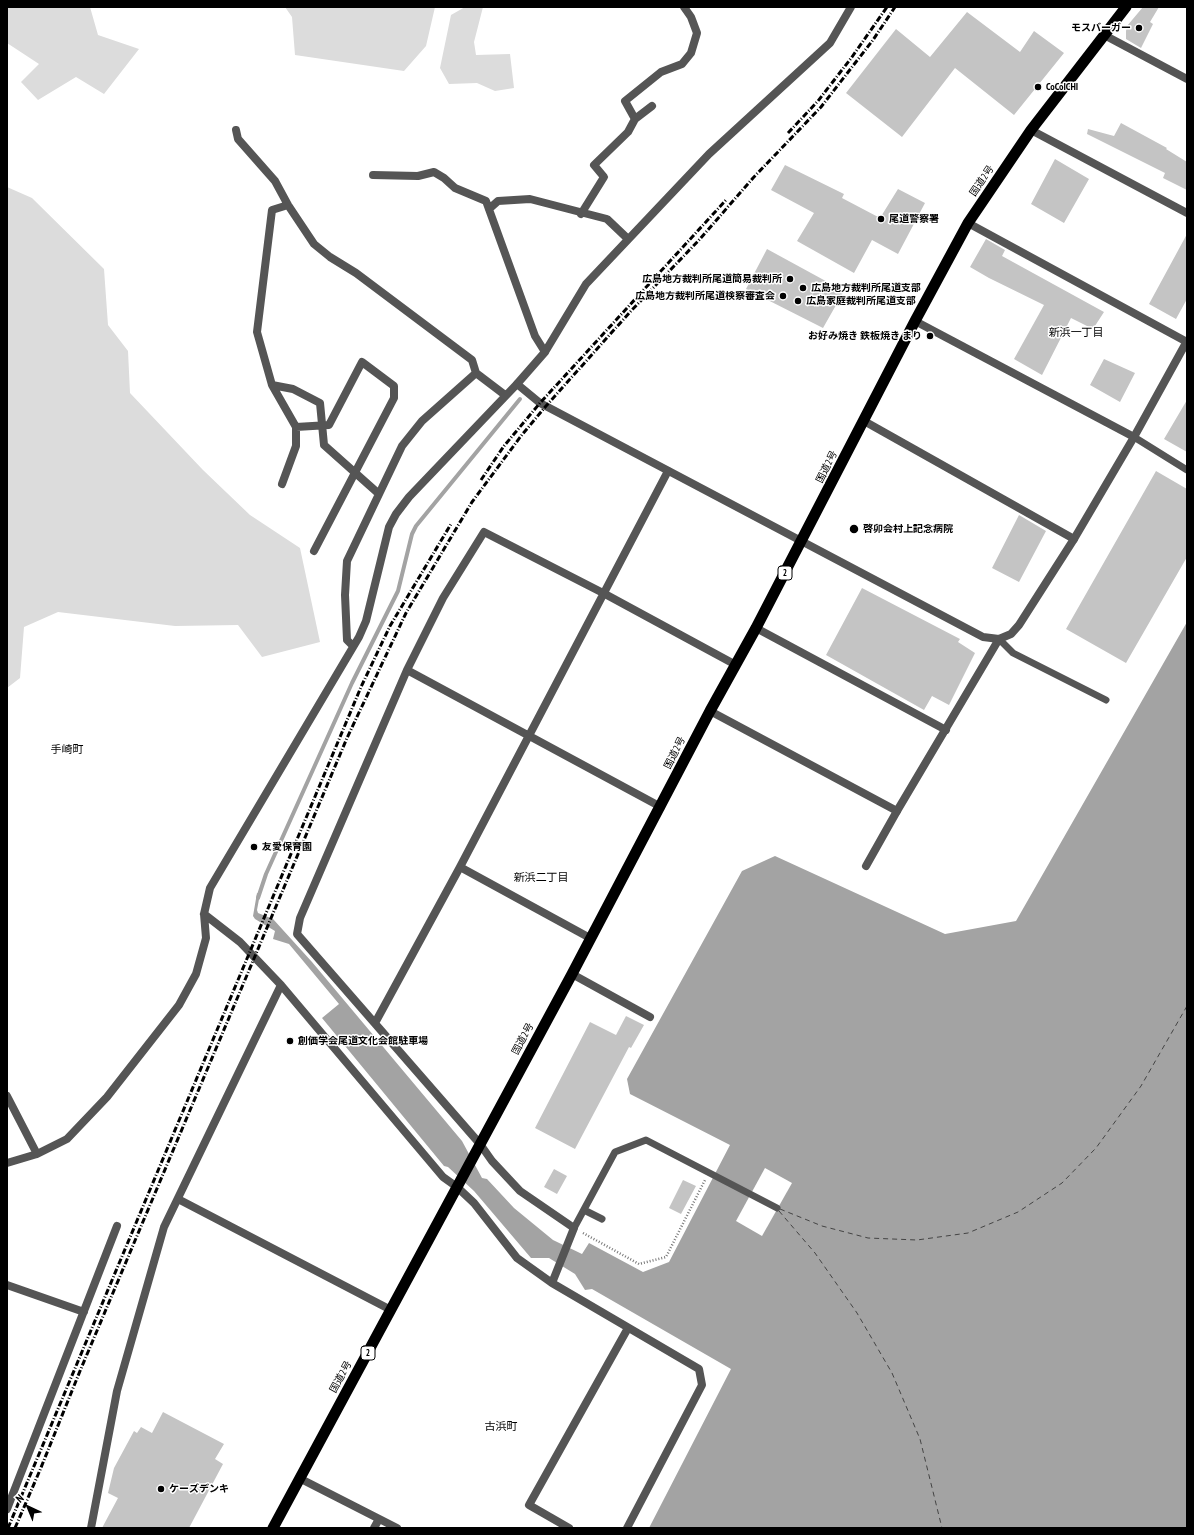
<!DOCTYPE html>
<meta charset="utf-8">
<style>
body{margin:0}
#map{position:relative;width:1194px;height:1535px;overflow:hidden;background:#fff;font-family:"PT Sans Narrow",sans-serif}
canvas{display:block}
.frame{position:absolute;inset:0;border:8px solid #000;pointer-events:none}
.north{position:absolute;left:8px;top:1487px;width:40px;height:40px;-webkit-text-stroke:3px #fff;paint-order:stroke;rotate:316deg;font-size:11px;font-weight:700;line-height:16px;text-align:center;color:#000}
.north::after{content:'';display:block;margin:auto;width:14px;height:18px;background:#000;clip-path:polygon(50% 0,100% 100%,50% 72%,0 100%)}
</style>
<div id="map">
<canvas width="1194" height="1535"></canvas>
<div class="frame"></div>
<div class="north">N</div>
</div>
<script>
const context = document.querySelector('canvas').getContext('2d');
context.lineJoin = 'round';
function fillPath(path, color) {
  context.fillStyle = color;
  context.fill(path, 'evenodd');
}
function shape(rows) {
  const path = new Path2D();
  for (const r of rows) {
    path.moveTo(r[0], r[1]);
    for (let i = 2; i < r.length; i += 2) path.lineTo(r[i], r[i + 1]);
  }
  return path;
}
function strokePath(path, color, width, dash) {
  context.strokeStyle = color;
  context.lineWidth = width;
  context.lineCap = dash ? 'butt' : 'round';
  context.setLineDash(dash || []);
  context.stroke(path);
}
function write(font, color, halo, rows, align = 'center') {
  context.font = font + ' "PT Sans Narrow","Noto Sans JP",sans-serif';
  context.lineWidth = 3;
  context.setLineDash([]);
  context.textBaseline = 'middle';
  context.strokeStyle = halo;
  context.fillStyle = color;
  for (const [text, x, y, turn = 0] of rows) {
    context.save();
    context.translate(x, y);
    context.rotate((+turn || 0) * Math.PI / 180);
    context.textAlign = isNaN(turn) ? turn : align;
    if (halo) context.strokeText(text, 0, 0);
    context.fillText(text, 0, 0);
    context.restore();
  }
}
const green = shape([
 [7,7,90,7,98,35,139,49,104,94,76,77,38,100,21,82,39,64,7,43],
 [285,7,435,7,426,46,404,71,295,55,292,17],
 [465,7,483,7,474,42,476,55,510,54,514,88,495,91,477,83,449,84,440,68,451,15],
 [7,187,32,198,104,269,108,325,128,351,130,393,203,470,250,515,300,548,320,642,262,657,238,625,175,626,58,612,24,627,20,678,7,688]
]);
const water = shape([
 [1187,622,1187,1528,649,1528,731,1369,592,1289,585,1290,575,1274,549,1258,531,1258,474,1191,448,1167,444,1166,322,1018,339,1004,289,944,273,939,275,931,255,919,253,916,257,893,260,894,257,910,258,913,273,919,312,962,462,1141,482,1178,487,1179,514,1208,553,1240,582,1254,589,1243,643,1272,669,1262,730,1145,630,1094,627,1079,742,871,775,856,945,934,1016,921]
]);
const pier = shape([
 [765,1168,792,1183,762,1236,736,1221]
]);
const stream = shape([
 [258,898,266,874,352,683,398,591,412,534,416,526,520,399]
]);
const ferry = shape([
 [780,1209,822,1226,868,1238,917,1240,968,1233,1018,1212,1062,1183,1096,1148,1141,1086,1187,1006],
 [779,1211,815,1253,857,1313,892,1373,920,1439,942,1528]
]);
const building = shape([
 [1143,7,1159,7,1150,22,1153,24,1141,48,1126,39,1126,31,1127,26],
 [967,12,1020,52,1034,31,1064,53,1014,115,955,68,902,137,846,93,896,29,930,57],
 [1121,123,1167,148,1166,149,1187,162,1187,190,1163,178,1165,173,1087,134,1088,129,1114,136],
 [1055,159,1089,179,1064,223,1031,204],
 [785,165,844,194,842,198,880,218,898,189,925,203,898,254,872,240,854,273,797,241,814,213,771,190],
 [1187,234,1187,299,1176,319,1149,304],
 [986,239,1005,250,1002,256,1104,312,1093,329,1071,318,1042,375,1014,359,1044,305,989,278,970,267],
 [767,249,844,291,823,328,746,289],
 [1104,359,1135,373,1120,402,1090,385],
 [1187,400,1187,452,1164,439],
 [1156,471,1187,489,1187,557,1126,663,1066,629],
 [1019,515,1046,531,1019,582,992,568],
 [862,588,960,639,958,642,975,653,949,705,932,696,924,710,826,655],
 [626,1016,644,1025,631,1048,629,1047,575,1149,535,1128,590,1022,616,1035],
 [554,1169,567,1176,557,1194,544,1187],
 [683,1180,696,1186,681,1214,669,1208],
 [163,1412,224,1444,215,1459,223,1464,189,1528,102,1528,118,1498,108,1493,114,1468,134,1431,137,1433,141,1427,152,1433]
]);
const path = shape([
 [583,1233,639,1264,666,1257,705,1180]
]);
const service = shape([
 [1134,437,1187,470],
 [999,639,1013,653,1106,700],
 [584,1210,602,1219],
 [574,1228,615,1152,646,1140,777,1208]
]);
const minor = shape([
 [1106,36,1187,79],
 [635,119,625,101,661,72,682,64,691,53,697,33,691,17,684,7],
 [236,130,238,139,275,181,288,205,314,244,330,257,356,273,472,360,476,373,505,395],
 [1031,130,1187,213],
 [373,175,418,176,434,172,444,178,455,188,486,201,535,336,545,352],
 [288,205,272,210,257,332,272,385,293,389,320,403,324,445,379,494],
 [489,209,498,201,530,199,607,219,628,239],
 [581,214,604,177,594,165,628,132,635,119,652,106],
 [968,223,1187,342],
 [915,321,1134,437],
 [272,385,296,427,296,446,282,484],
 [864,421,1074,539],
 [296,427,329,425,362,362,394,386,394,398,314,551],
 [756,628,946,730],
 [353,646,347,640,345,595,347,561,402,446,422,421,476,373],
 [407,670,661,807],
 [710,711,897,811],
 [460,867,590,938],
 [204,914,240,942,281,985,443,1177,457,1187,474,1203,517,1258,552,1283,699,1369,702,1385,627,1528],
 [572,974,650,1017],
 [375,1023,460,867,668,471],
 [7,1096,37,1154],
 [7,1163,37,1154,67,1139,107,1097,179,1005,196,974,206,938,204,914,210,888,359,637,366,621,389,527,396,514,409,497,517,384,545,352,586,284,709,154,830,43,851,7],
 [178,1199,391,1310],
 [552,1283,574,1228,520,1191,492,1161,480,1144,297,934,300,918,407,670,443,598,484,532,605,594,736,665],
 [7,1285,84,1312],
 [299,1478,397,1528],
 [7,1509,117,1226],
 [91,1528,117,1391,164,1227,281,985],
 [374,1528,379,1519],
 [569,1528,529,1505,628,1328]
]);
const tertiary = shape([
 [517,384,540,403,983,637,999,639,1011,634,1019,625,1074,539,1134,437,1187,341],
 [866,866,897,811,999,639]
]);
const trunk = shape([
 [273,1528,572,974,710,711,756,628,915,321,968,223,1031,130,1126,7]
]);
const rail = shape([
 [788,133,818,101,852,57,887,7],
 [481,480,504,446,540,403,726,200],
 [8,1528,361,687,390,626,451,524],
 [15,1528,40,1470,80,1371,347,738,406,613,472,502,521,436,546,406,630,312,700,239,753,178,821,107,873,40,895,7]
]);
const markers = [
 [1139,28,4,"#000"],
 [1038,87,4,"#000"],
 [881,219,4,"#000"],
 [790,279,4,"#000"],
 [803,288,4,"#000"],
 [783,296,4,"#000"],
 [798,301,4,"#000"],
 [930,336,4,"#000"],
 [854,529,5,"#000"],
 [254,847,4,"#000"],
 [290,1041,4,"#000"],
 [161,1489,4,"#000"]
];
const shields = [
 [785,573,14],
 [368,1353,14]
];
const shieldNames = [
 ["2",785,573],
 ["2",368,1353]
];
const poiNames = [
 ["モスバーガー",1131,28,"right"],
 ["CoCoICHI",1046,87],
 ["尾道警察署",889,219],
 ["広島地方裁判所尾道簡易裁判所",782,279,"right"],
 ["広島地方裁判所尾道支部",811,288],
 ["広島地方裁判所尾道検察審査会",775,296,"right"],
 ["広島家庭裁判所尾道支部",806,301],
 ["お好み焼き 鉄板焼き まり",922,336,"right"],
 ["啓卯会村上記念病院",863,529],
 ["友愛保育園",262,847],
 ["創価学会尾道文化会館駐車場",298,1041],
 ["ケーズデンキ",169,1489]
];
const streetNames = [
 ["国道2号",982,181,-56],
 ["国道2号",827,467,-63],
 ["国道2号",675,753,-63],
 ["国道2号",523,1039,-62],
 ["国道2号",341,1377,-61]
];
const neighbourhoodNames = [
 ["新浜一丁目",1076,333],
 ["手崎町",67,750],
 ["新浜二丁目",541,878],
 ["古浜町",501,1427]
];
fillPath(green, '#dcdcdc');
fillPath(water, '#a3a3a3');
fillPath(pier, '#fff');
strokePath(stream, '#a3a3a3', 4);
strokePath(ferry, '#444', 1, [5, 4]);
fillPath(building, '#c4c4c4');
strokePath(path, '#777', 2.5, [1, 2]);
strokePath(service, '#555', 7);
strokePath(minor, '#555', 8);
strokePath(tertiary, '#555', 8);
strokePath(trunk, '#000', 11);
strokePath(rail, '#000', 3, [6, 2, 1, 2]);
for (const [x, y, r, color] of markers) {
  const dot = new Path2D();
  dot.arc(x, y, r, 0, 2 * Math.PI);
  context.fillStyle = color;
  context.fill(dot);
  strokePath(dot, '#fff', 1.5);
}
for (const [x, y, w] of shields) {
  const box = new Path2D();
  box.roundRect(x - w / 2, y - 7, w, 14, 3);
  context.fillStyle = '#fff';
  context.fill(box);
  strokePath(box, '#000', 1);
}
write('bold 9px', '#000', null, shieldNames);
write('bold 10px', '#000', '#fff', poiNames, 'left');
write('10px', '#000', '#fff', streetNames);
write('11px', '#000', '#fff', neighbourhoodNames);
</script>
